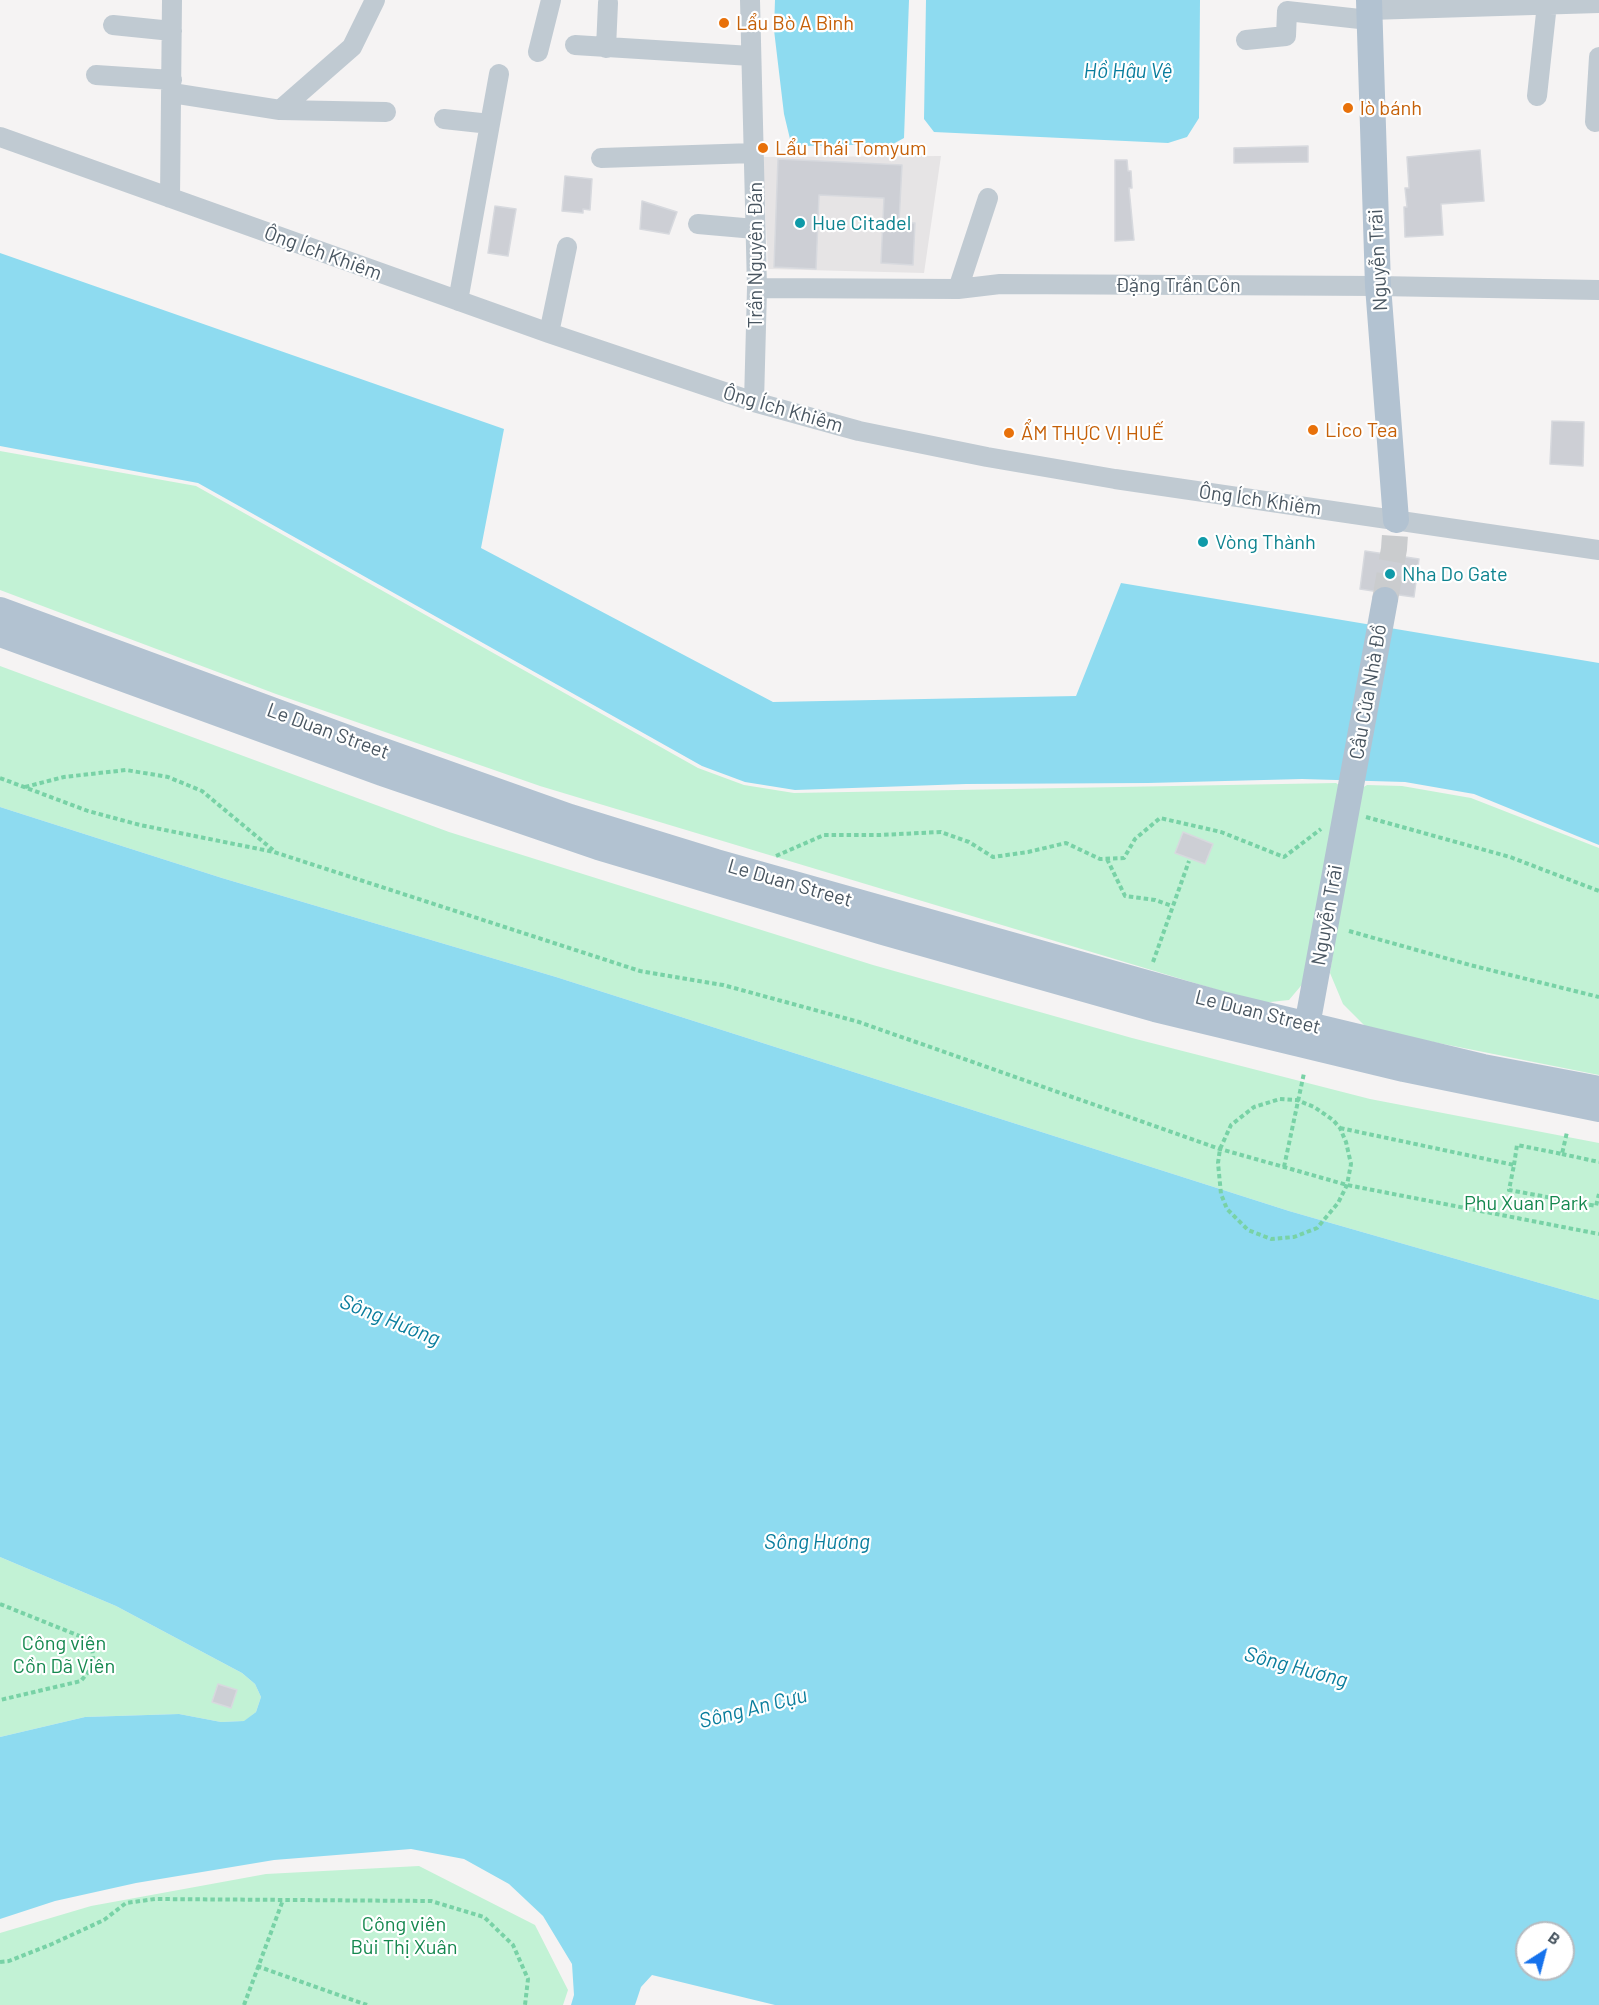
<!DOCTYPE html>
<meta charset="utf-8">
<style>
body{margin:0}
#map{position:relative;width:1599px;height:2005px;overflow:hidden;background:#f5f3f3;font-family:Barlow,sans-serif}
canvas{display:block}
.north{position:absolute;left:1515px;top:1921px;width:60px;height:60px;box-sizing:border-box;background:#fff;border:2px solid #b6bbc0;border-radius:50%;rotate:36deg;font-size:16px;font-weight:700;line-height:24px;text-align:center;color:#495661}
.north::after{content:'';display:block;margin:auto;width:21px;height:27px;background:#1672ec;clip-path:polygon(50% 0,100% 100%,50% 72%,0 100%)}
</style>
<div id="map">
<canvas width="1599" height="2005"></canvas>
<div class="north">B</div>
</div>
<script>
const context = document.querySelector('canvas').getContext('2d');
context.lineJoin = 'round';
function fillPath(path, color) {
  context.fillStyle = color;
  context.fill(path, 'evenodd');
}
function shape(rows) {
  const path = new Path2D();
  for (const r of rows) {
    path.moveTo(r[0], r[1]);
    for (let i = 2; i < r.length; i += 2) path.lineTo(r[i], r[i + 1]);
  }
  return path;
}
function strokePath(path, color, width, dash) {
  context.strokeStyle = color;
  context.lineWidth = width;
  context.lineCap = dash ? 'butt' : 'round';
  context.setLineDash(dash || []);
  context.stroke(path);
}
function write(font, color, halo, rows, align = 'center') {
  context.font = font + ' Barlow,sans-serif';
  context.lineWidth = 4.5;
  context.setLineDash([]);
  context.textBaseline = 'middle';
  context.strokeStyle = halo;
  context.fillStyle = color;
  for (const [text, x, y, turn = 0] of rows) {
    context.save();
    context.translate(x, y);
    context.rotate((+turn || 0) * Math.PI / 180);
    context.textAlign = isNaN(turn) ? turn : align;
    if (halo) context.strokeText(text, 0, 0);
    context.fillText(text, 0, 0);
    context.restore();
  }
}
const education = shape([
 [941,156,924,273,768,269,763,157]
]);
const green = shape([
 [0,451,196,486,698,768,744,785,794,793,1336,783,1343,788,1305,981,1289,1000,1261,1003,540,786,276,694,0,590],
 [0,666,449,832,873,965,1132,1038,1370,1099,1599,1143,1599,1300,1289,1211,556,977,222,878,0,807],
 [1367,785,1402,786,1471,798,1599,848,1599,1075,1368,1029,1343,1004,1330,973,1357,791],
 [0,1557,116,1606,242,1673,255,1684,261,1697,256,1712,245,1721,221,1722,179,1714,85,1717,0,1737],
 [419,1866,535,1925,568,1990,563,2005,0,2005,0,1933,91,1906,266,1874]
]);
const water = shape([
 [775,0,909,0,904,138,893,144,800,146,790,139,784,114,774,30],
 [926,0,1200,0,1199,118,1187,137,1168,143,934,132,924,119],
 [0,253,504,429,481,548,773,702,1076,696,1121,583,1599,663,1599,845,1474,794,1405,782,1302,779,1148,783,966,784,795,790,745,782,702,766,198,483,0,446],
 [0,807,222,878,556,977,1289,1211,1599,1300,1599,2005,775,2005,652,1975,641,1987,635,2005,571,2005,574,1995,572,1964,543,1916,509,1884,464,1859,411,1849,274,1860,136,1883,55,1901,0,1919,0,1737,85,1717,179,1714,221,1722,244,1721,256,1712,261,1697,255,1684,242,1673,116,1606,0,1557],
 [1527,1933,1563,1933,1563,1969,1527,1969]
]);
const building = shape([
 [1308,146,1308,162,1234,163,1234,148,1308,146],
 [1480,150,1484,201,1441,204,1443,235,1405,237,1404,207,1407,207,1405,188,1409,188,1407,157,1480,150],
 [778,159,902,165,899,222,915,223,913,265,881,263,884,198,819,195,816,269,774,267,778,159],
 [1115,160,1127,160,1128,171,1131,171,1132,188,1129,188,1134,240,1115,241,1115,160],
 [565,176,592,179,590,210,583,209,583,213,562,211,565,176],
 [642,201,677,212,669,234,640,229,642,201],
 [495,206,516,209,508,256,488,253,495,206],
 [1552,421,1584,422,1583,466,1550,464,1552,421],
 [1365,551,1419,559,1414,597,1399,595,1394,588,1387,585,1379,586,1373,591,1360,589,1365,551],
 [1183,832,1213,844,1205,864,1175,853,1183,832],
 [218,1684,237,1690,231,1708,212,1702,218,1684]
]);
const majorTunnel = shape([
 [1385,600,1394,549,1396,520]
]);
const path = shape([
 [0,778,88,811,140,825,274,852,640,971,723,985,859,1022,1220,1149,1284,1167,1347,1185,1599,1234],
 [25,787,64,777,126,770,168,777,202,791,273,850],
 [1366,817,1510,857,1599,891],
 [776,856,824,835,879,835,941,832,969,842,993,857,1028,852,1066,843,1100,859,1124,858,1135,839,1160,818,1221,832,1284,857,1321,829],
 [1107,859,1125,896,1155,900,1172,906],
 [1349,931,1470,965,1599,997],
 [1153,962,1189,861],
 [1280,1099,1297,1100,1314,1107,1333,1120,1340,1128,1346,1142,1351,1164,1347,1185,1338,1203,1317,1228,1294,1237,1271,1239,1248,1230,1227,1209,1221,1194,1218,1163,1220,1149,1231,1125,1254,1107,1280,1099],
 [1340,1128,1514,1165,1509,1190,1596,1206,1599,1194],
 [1562,1154,1599,1162],
 [1514,1165,1517,1145,1562,1154,1567,1132],
 [1284,1167,1304,1073],
 [0,1604,87,1639,92,1647,93,1658,89,1671,81,1681,0,1700],
 [0,1962,9,1961,52,1944,104,1920,126,1903,155,1899,431,1901,484,1917,513,1945,528,1979,525,2005],
 [257,1966,367,2005],
 [244,2005,283,1900]
]);
const minor = shape([
 [750,0,757,288,754,402],
 [1369,10,1599,3],
 [113,25,172,31],
 [1246,40,1286,36,1287,11,1369,20],
 [575,45,751,56],
 [606,48,608,3],
 [538,52,551,0],
 [96,75,172,80],
 [172,93,280,110,386,112],
 [1537,96,1547,4],
 [280,110,352,47,375,0],
 [444,119,490,124],
 [1595,122,1599,57],
 [0,137,549,333,754,402,859,431,987,457,1115,479,1599,550],
 [601,158,754,153],
 [170,198,172,0],
 [698,224,755,229],
 [757,288,958,289,1000,284,1378,286,1599,290],
 [958,289,988,198],
 [458,301,499,74],
 [549,333,567,247]
]);
const major = shape([
 [1369,0,1378,286,1396,520],
 [0,610,364,744,570,817,716,862,1225,1005,1483,1067,1599,1089],
 [0,634,382,773,598,847,883,932,1155,1009,1404,1069,1599,1109],
 [1304,1042,1385,600]
]);
const markers = [
 [724,23,6,"#e8710a"],
 [1348,108,6,"#e8710a"],
 [763,148,6,"#e8710a"],
 [800,223,6,"#0f9aa8"],
 [1313,430,6,"#e8710a"],
 [1009,433,6,"#e8710a"],
 [1203,542,6,"#0f9aa8"],
 [1390,574,6,"#0f9aa8"]
];
const foodNames = [
 ["Lẩu Bò A Bình",736,23],
 ["lò bánh",1360,108],
 ["Lẩu Thái Tomyum",775,148],
 ["Lico Tea",1325,430],
 ["ẨM THỰC VỊ HUẾ",1021,433]
];
const cultureNames = [
 ["Hue Citadel",812,223],
 ["Vòng Thành",1215,542],
 ["Nha Do Gate",1402,574]
];
const streetNames = [
 ["Ông Ích Khiêm",323,253,20],
 ["Trần Nguyên Đán",755,255,-90],
 ["Nguyễn Trãi",1378,260,-93],
 ["Đặng Trần Côn",1178,285],
 ["Ông Ích Khiêm",783,409,16],
 ["Ông Ích Khiêm",1260,500,8],
 ["Cầu Cửa Nhà Đồ",1368,692,-80],
 ["Le Duan Street",328,731,20],
 ["Le Duan Street",790,883,16],
 ["Nguyễn Trãi",1327,915,-80],
 ["Le Duan Street",1258,1012,14]
];
const parkNames = [
 ["Phu Xuan Park",1526,1203],
 ["Công viên",64,1643],
 ["Cồn Dã Viên",64,1666],
 ["Công viên",404,1924],
 ["Bùi Thị Xuân",404,1947]
];
const waterNames = [
 ["Hồ Hậu Vệ",1128,71],
 ["Sông Hương",390,1320,22],
 ["Sông Hương",817,1542],
 ["Sông Hương",1296,1667,15],
 ["Sông An Cựu",753,1708,-14]
];
fillPath(education, '#e6e4e5');
fillPath(green, '#c2f2d5');
fillPath(water, '#8edbf0');
fillPath(building, '#cdcfd5');
strokePath(building, '#d7d9de', 1.5);
strokePath(majorTunnel, '#caccce', 26, [26, 13]);
strokePath(path, '#78d2a6', 4, [4.5, 3]);
strokePath(minor, '#c0cad2', 20);
strokePath(major, '#b2c2d1', 26);
for (const [x, y, r, color] of markers) {
  const dot = new Path2D();
  dot.arc(x, y, r, 0, 2 * Math.PI);
  context.fillStyle = color;
  context.fill(dot);
  strokePath(dot, '#fff', 2);
}
write('20px', '#c56008', '#fff', foodNames, 'left');
write('20px', '#0d838f', '#fff', cultureNames, 'left');
write('20px', '#495661', '#fff', streetNames);
write('20px', '#15884f', '#fff', parkNames);
write('italic 21px', '#097d9d', '#fff', waterNames);
</script>
